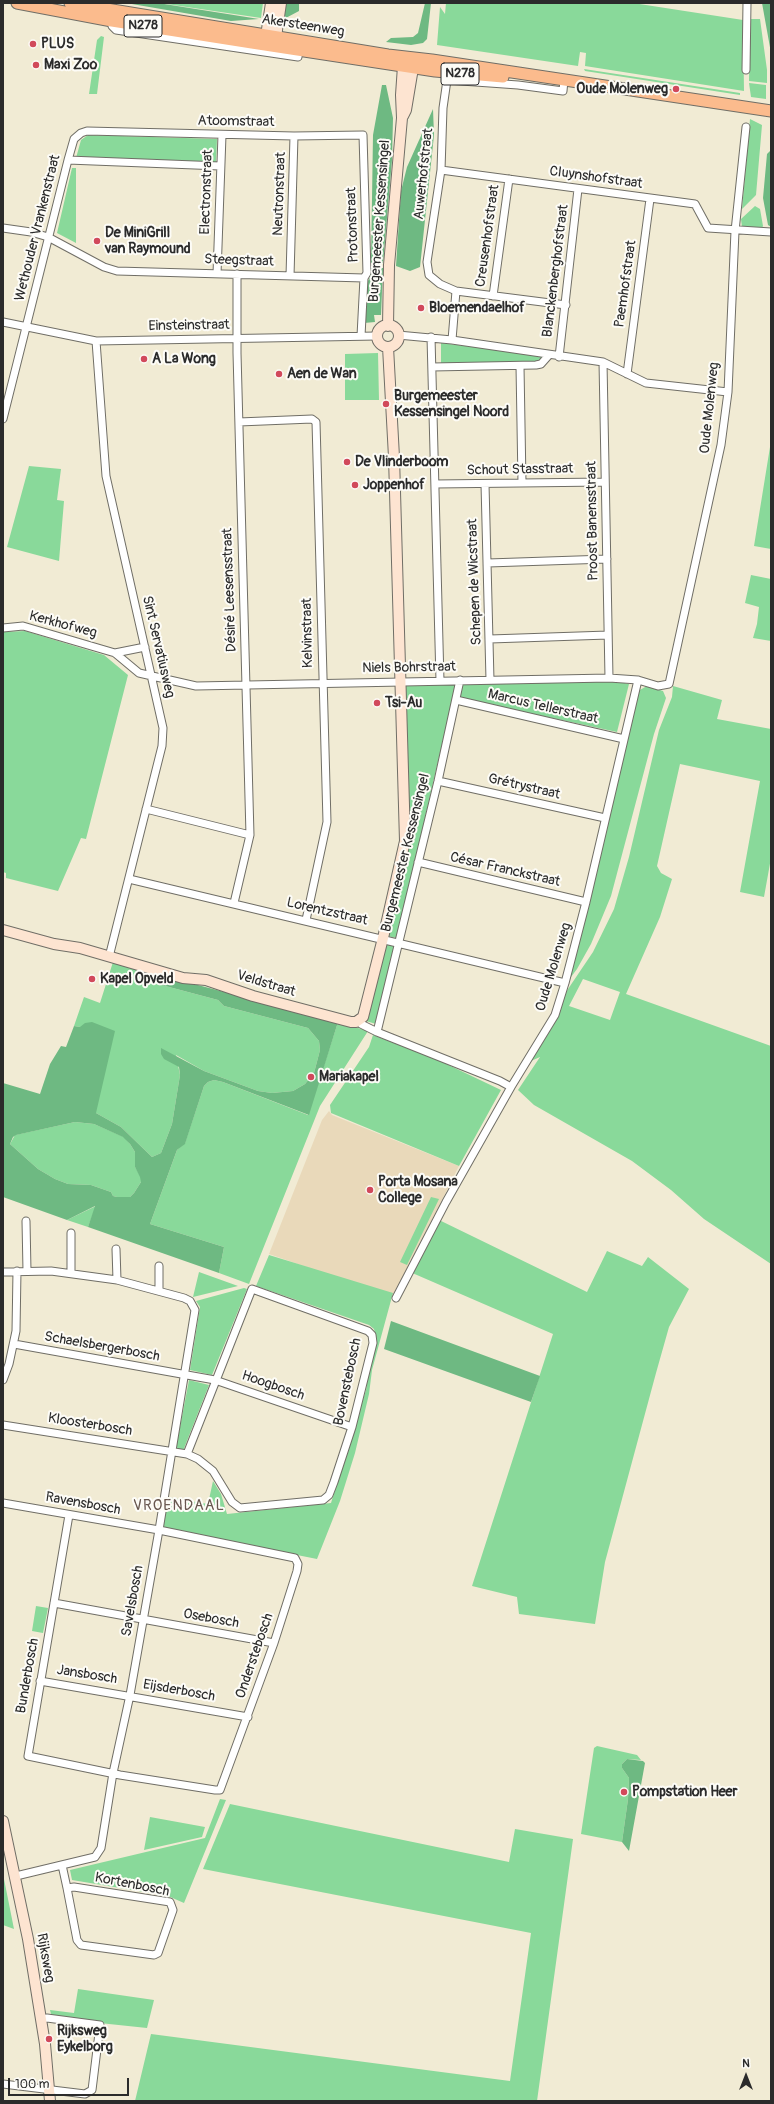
<!DOCTYPE html>
<meta charset="utf-8">
<style>
body{margin:0}
#map{position:relative;width:774px;height:2104px;overflow:hidden;background:#f1ebd4;font-family:Pangolin,sans-serif}
canvas{display:block}
.frame{position:absolute;inset:0;border:4px solid #2b2b2b;pointer-events:none}
.north{position:absolute;left:726px;top:2056px;width:40px;height:40px;-webkit-text-stroke:3px #fdfcf7;paint-order:stroke;rotate:0deg;font-size:11px;font-weight:700;line-height:16px;text-align:center;color:#2b2b2b}
.north::after{content:'';display:block;margin:auto;width:14px;height:18px;background:#2b2b2b;clip-path:polygon(50% 0,100% 100%,50% 72%,0 100%)}
.scale{position:absolute;left:8px;top:2078px;width:121px;height:18px;box-sizing:border-box;border:2px solid #2b2b2b;border-top:0;padding-left:5px;font-size:12px;line-height:14px;white-space:nowrap;color:#2b2b2b;-webkit-text-stroke:3px #fdfcf7;paint-order:stroke}
</style>
<div id="map">
<canvas width="774" height="2104"></canvas>
<div class="frame"></div>
<div class="north">N</div>
<div class="scale">100 m</div>
</div>
<script>
const context = document.querySelector('canvas').getContext('2d');
context.lineJoin = 'round';
function fillPath(path, color) {
  context.fillStyle = color;
  context.fill(path, 'evenodd');
}
function shape(rows) {
  const path = new Path2D();
  for (const r of rows) {
    if (r.length === 3) {
      path.moveTo(r[0] + r[2], r[1]);
      path.arc(r[0], r[1], r[2], 0, 2 * Math.PI);
      continue;
    }
    path.moveTo(r[0], r[1]);
    for (let i = 2; i < r.length; i += 2) path.lineTo(r[i], r[i + 1]);
  }
  return path;
}
function strokePath(path, color, width, dash) {
  context.strokeStyle = color;
  context.lineWidth = width;
  context.lineCap = dash ? 'butt' : 'round';
  context.setLineDash(dash || []);
  context.stroke(path);
}
function write(font, color, halo, rows, align = 'center') {
  context.font = font + ' Pangolin,sans-serif';
  context.lineWidth = 4;
  context.setLineDash([]);
  context.textBaseline = 'middle';
  context.strokeStyle = halo;
  context.fillStyle = color;
  for (const [text, x, y, turn = 0] of rows) {
    context.save();
    context.translate(x, y);
    context.rotate((+turn || 0) * Math.PI / 180);
    context.textAlign = isNaN(turn) ? turn : align;
    if (halo) context.strokeText(text, 0, 0);
    context.fillText(text, 0, 0);
    context.restore();
  }
}
const built = shape([
 [329,1111,332,1115,459,1166,393,1297,269,1254,322,1120]
]);
const green = shape([
 [160,3,263,3,261,18],
 [446,3,633,3,743,20,744,91,585,66,586,53,580,52,578,66,437,45,440,7,445,14],
 [750,19,760,19,767,70,767,83,749,81],
 [101,36,104,37,97,94,89,94,97,40],
 [584,69,740,93,740,95,585,71],
 [749,83,766,85,766,99,751,97],
 [750,119,762,125,756,195,742,209],
 [88,135,217,139,216,162,76,158,81,140],
 [72,168,76,168,76,243,57,233],
 [755,206,760,209,763,226,762,228,742,227,741,219],
 [441,343,532,354,544,356,539,362,441,364],
 [378,353,379,400,345,400,345,354],
 [770,447,771,447,771,549,754,546],
 [29,466,61,469,57,500,64,501,59,561,7,547],
 [751,575,771,579,771,641,753,638,757,624,759,607,745,603],
 [25,631,104,655,128,675,86,839,81,838,58,891,6,878,6,873,3,872,3,632],
 [615,681,629,684,617,732,460,698,462,684],
 [456,684,397,938,387,936,404,861,403,685],
 [647,686,663,691,666,698,654,734,611,896,591,944,577,969,568,981,638,691],
 [673,686,722,700,717,719,771,729,771,858,764,897,740,892,760,781,680,764,657,866,661,873,672,879,660,917,626,994,771,1046,771,1264,704,1219,671,1190,632,1161,534,1105,518,1090,540,1057,531,1061,560,1012,566,992,593,952,614,909,629,857,659,730,672,697],
 [583,979,620,992,610,1020,569,1006],
 [386,942,396,944,376,1024,366,1021],
 [113,962,141,970,147,979,154,983,218,1000,224,1006,308,1028,319,1041,320,1050,314,1073,305,1084,293,1091,272,1093,258,1091,204,1071,176,1055,180,1075,172,1124,161,1153,152,1157,121,1127,96,1113,80,1027,74,1026,84,997,100,1003],
 [338,1022,368,1031,320,1106,249,1284,219,1273,224,1247,150,1224,177,1150,185,1143,204,1086,208,1082,214,1080,223,1082,308,1115],
 [373,1035,438,1060,501,1090,459,1166,331,1113,330,1105,369,1047],
 [75,1122,94,1124,124,1137,130,1144,135,1152,135,1167,141,1177,141,1182,134,1193,130,1197,117,1197,113,1196,111,1192,91,1185,68,1184,55,1179,38,1169,10,1144,15,1135],
 [431,1197,439,1199,407,1265,400,1262],
 [96,1206,88,1227,67,1220],
 [437,1219,587,1292,607,1251,642,1266,648,1257,689,1289,669,1327,656,1373,605,1562,595,1624,519,1614,517,1597,472,1586,553,1334,410,1272],
 [269,1255,393,1293,372,1370,369,1394,355,1453,340,1501,317,1559,162,1528,167,1497,208,1504,213,1481,221,1494,227,1514,331,1503,366,1390,375,1333,374,1329,369,1325,256,1286],
 [199,1272,238,1286,193,1297],
 [244,1288,247,1289,212,1375,190,1370,200,1307,196,1301],
 [189,1380,209,1385,183,1451,176,1448],
 [36,1606,48,1608,43,1633,32,1631],
 [597,1746,637,1755,641,1760,627,1759,622,1764,622,1768,629,1778,628,1799,622,1842,581,1834,594,1748],
 [220,1799,226,1800,184,1903,168,1896,72,1880,70,1870,205,1838],
 [230,1804,509,1862,515,1829,573,1839,537,2101,135,2101,151,2034,510,2081,531,1933,203,1869],
 [150,1817,205,1827,202,1837,144,1850],
 [3,1874,14,1929,3,1925],
 [78,1989,154,2000,147,2028,52,2018,50,2010,74,2013]
]);
const forest = shape([
 [126,3,158,3,259,19,231,21],
 [283,3,299,3,299,11,282,20],
 [425,3,431,3,427,39,423,43,411,45,386,42,391,38,413,37,418,33],
 [762,3,770,3,771,6,771,53],
 [382,85,386,85,393,118,392,160,383,263,371,263,373,135],
 [433,109,434,135,420,267,410,271,396,266,401,191,407,167],
 [771,150,771,227,768,225,763,198,767,154],
 [371,268,383,268,381,315,374,315,375,322,364,323,365,287,370,277],
 [141,970,338,1022,309,1115,223,1082,214,1080,208,1082,204,1086,185,1144,177,1150,150,1224,224,1247,219,1273,88,1227,95,1206,67,1220,3,1197,3,1083,40,1094,50,1064,61,1046,66,1047,74,1026,80,1027,85,1023,92,1022,115,1031,96,1113,121,1127,152,1157,161,1153,172,1124,180,1075,179,1067,164,1059,161,1054,161,1048,204,1071,258,1091,272,1093,293,1091,305,1084,314,1073,320,1050,319,1041,308,1028,224,1006,218,1000,154,983,147,979],
 [75,1122,94,1124,123,1137,130,1144,135,1152,135,1167,140,1177,141,1182,134,1193,130,1197,117,1197,113,1196,111,1192,91,1185,68,1184,55,1179,38,1169,10,1144,13,1137,16,1135],
 [391,1321,540,1376,531,1402,384,1349],
 [627,1759,643,1761,645,1763,629,1851,622,1842,628,1799,629,1778,622,1768,622,1764]
]);
const street = shape([
 [112,19,112,26,116,30,298,57,299,50],
 [746,70,747,3],
 [564,80,563,91,518,85,447,80,443,108,441,170,427,262,429,275,440,284,456,291,566,305],
 [68,160,220,166],
 [441,170,695,204,708,228,771,232],
 [3,228,31,232,48,237,104,267,117,271,364,278],
 [217,274,222,135],
 [290,276,294,136],
 [493,296,509,179],
 [3,322,96,341,377,336],
 [398,335,452,340,603,362,646,383,728,392],
 [431,337,440,681],
 [452,340,456,291],
 [96,341,106,476,163,728,162,746,109,957],
 [559,357,578,189],
 [603,362,609,678],
 [520,366,522,483],
 [432,367,536,365,541,364,549,355],
 [627,374,650,199],
 [3,419,68,160,74,139,81,133,87,131,294,136,363,135,367,273,364,278,361,336],
 [239,422,312,419,316,422,327,822,306,920],
 [435,484,605,482],
 [485,484,490,680],
 [488,563,607,559],
 [3,628,23,626,115,653,139,673,196,686,609,678,638,680,658,686,669,684,721,445,728,392,735,231,746,127],
 [490,639,608,635],
 [115,653,145,647],
 [456,700,624,739],
 [438,781,605,818],
 [146,809,250,835],
 [418,862,586,902],
 [129,879,565,983],
 [234,903,250,835,237,353,237,274],
 [358,1021,361,1024,377,1032,500,1081,511,1087],
 [377,1032,438,781,460,680],
 [26,1221,27,1271],
 [71,1233,71,1273],
 [116,1249,117,1280],
 [159,1266,159,1290],
 [3,1272,51,1271,117,1280,184,1298,190,1301,195,1310,159,1530,130,1695,113,1773,101,1848,95,1857,16,1876],
 [396,1298,446,1202,511,1087,555,1015,565,983,586,902,638,680],
 [14,1344,215,1380,352,1427],
 [3,1380,9,1364,16,1331,17,1271],
 [3,1425,187,1454,198,1459,213,1471,232,1502,240,1508,323,1500,329,1495,334,1482,352,1427,373,1343,372,1335,368,1331,252,1289,187,1454],
 [3,1503,159,1530,295,1558,298,1564,297,1571,274,1643,220,1790,215,1790,120,1775,28,1756,69,1515],
 [54,1603,274,1643],
 [40,1681,248,1717],
 [62,1865,67,1888,77,1940,81,1945,154,1955,158,1953,173,1910,170,1902,74,1887,67,1888],
 [3,2084,85,2094,92,2090,100,2025,47,2018,41,2019]
]);
const secondary = shape([
 [271,3,266,36,270,45,276,37,281,3],
 [403,116,406,110,413,68,411,61],
 [388,336,11],
 [388,326,389,265,402,118,401,95,403,66,408,60],
 [3,930,54,944,80,948,183,978,206,980,253,996,351,1022,356,1022,363,1017,383,938,405,841,394,457,388,347],
 [3,1821,28,1939,45,2044,50,2101]
]);
const primary = shape([
 [17,3,112,21,252,43,435,71,503,77],
 [70,3,388,55,432,60,771,111]
]);
const markers = [
 [33,44,4,"#d1495b"],
 [36,65,4,"#d1495b"],
 [676,89,4,"#d1495b"],
 [97,241,4,"#d1495b"],
 [421,308,4,"#d1495b"],
 [144,359,4,"#d1495b"],
 [279,374,4,"#d1495b"],
 [386,404,4,"#d1495b"],
 [347,462,4,"#d1495b"],
 [355,485,4,"#d1495b"],
 [377,703,4,"#d1495b"],
 [92,979,4,"#d1495b"],
 [311,1077,4,"#d1495b"],
 [370,1190,4,"#d1495b"],
 [624,1792,4,"#d1495b"],
 [49,2039,4,"#d1495b"]
];
const shields = [
 [143,26,38],
 [460,74,38]
];
const shieldNames = [
 ["N278",143,26],
 ["N278",460,74]
];
const streetNames = [
 ["Akersteenweg",303,26,9],
 ["Atoomstraat",236,122,1],
 ["Auwerhofstraat",424,174,-84],
 ["Cluynshofstraat",596,178,8],
 ["Electronstraat",207,192,-88],
 ["Neutronstraat",280,194,-88],
 ["Burgemeester Kessensingel",380,221,-86],
 ["Protonstraat",353,225,-92],
 ["Wethouder Vrankenstraat",38,228,-76],
 ["Creusenhofstraat",488,236,-82],
 ["Steegstraat",239,261,2],
 ["Blanckenberghofstraat",556,271,-83],
 ["Paemhofstraat",626,284,-82],
 ["Einsteinstraat",189,326,-1],
 ["Oude Molenweg",710,408,-84],
 ["Schout Stasstraat",520,470,-1],
 ["Proost Banensstraat",593,521,-91],
 ["Schepen de Wicstraat",475,582,-92],
 ["Désiré Leesensstraat",230,590,-92],
 ["Kerkhofweg",63,625,15],
 ["Kelvinstraat",308,633,-91],
 ["Sint Servatiusweg",158,647,77],
 ["Niels Bohrstraat",409,668,-1],
 ["Marcus Tellerstraat",543,707,13],
 ["Grétrystraat",524,787,13],
 ["Burgemeester Kessensingel",406,853,-76],
 ["César Franckstraat",505,870,13],
 ["Lorentzstraat",327,912,13],
 ["Oude Molenweg",554,967,-73],
 ["Veldstraat",266,984,17],
 ["Schaelsbergerbosch",102,1347,10],
 ["Bovenstebosch",348,1382,-78],
 ["Hoogbosch",273,1386,19],
 ["Kloosterbosch",90,1425,9],
 ["Ravensbosch",83,1504,10],
 ["Savelsbosch",133,1601,-80],
 ["Osebosch",211,1619,10],
 ["Onderstebosch",255,1656,-71],
 ["Jansbosch",87,1675,9],
 ["Bunderbosch",28,1676,-80],
 ["Eijsderbosch",179,1691,10],
 ["Kortenbosch",132,1885,11],
 ["Rijksweg",45,1958,80]
];
const poiNames = [
 ["PLUS",41,44],
 ["Maxi Zoo",44,65],
 ["Oude Molenweg",668,89,"right"],
 ["De MiniGrill",105,233],
 ["van Raymound",105,249],
 ["Bloemendaelhof",429,308],
 ["A La Wong",152,359],
 ["Aen de Wan",287,374],
 ["Burgemeester",394,396],
 ["Kessensingel Noord",394,412],
 ["De Vlinderboom",355,462],
 ["Joppenhof",363,485],
 ["Tsi-Au",385,703],
 ["Kapel Opveld",100,979],
 ["Mariakapel",319,1077],
 ["Porta Mosana",378,1182],
 ["College",378,1198],
 ["Pompstation Heer",632,1792],
 ["Rijksweg",57,2031],
 ["Eykelborg",57,2047]
];
const neighbourhoodNames = [
 ["VROENDAAL",179,1506]
];
fillPath(built, '#e9d9ba');
fillPath(green, '#89d99a');
fillPath(forest, '#6eb982');
strokePath(street, '#706e66', 9);
strokePath(secondary, '#706e66', 12);
strokePath(primary, '#706e66', 13);
strokePath(street, '#fff', 7);
strokePath(secondary, '#fde4d1', 10);
strokePath(primary, '#fbbb8d', 11);
for (const [x, y, r, color] of markers) {
  const dot = new Path2D();
  dot.arc(x, y, r, 0, 2 * Math.PI);
  context.fillStyle = color;
  context.fill(dot);
  strokePath(dot, '#fdfcf7', 1.5);
}
for (const [x, y, w] of shields) {
  const box = new Path2D();
  box.roundRect(x - w / 2, y - 11, w, 22, 3);
  context.fillStyle = '#fdfcf7';
  context.fill(box);
  strokePath(box, '#2b2b2b', 1);
}
write('bold 13px', '#2b2b2b', null, shieldNames);
write('14px', '#2b2b2b', '#fdfcf7', streetNames);
write('bold 14px', '#2b2b2b', '#fdfcf7', poiNames, 'left');
context.letterSpacing = '1px';
write('15px', '#67564e', '#fdfcf7', neighbourhoodNames);
context.letterSpacing = '0px';
</script>
